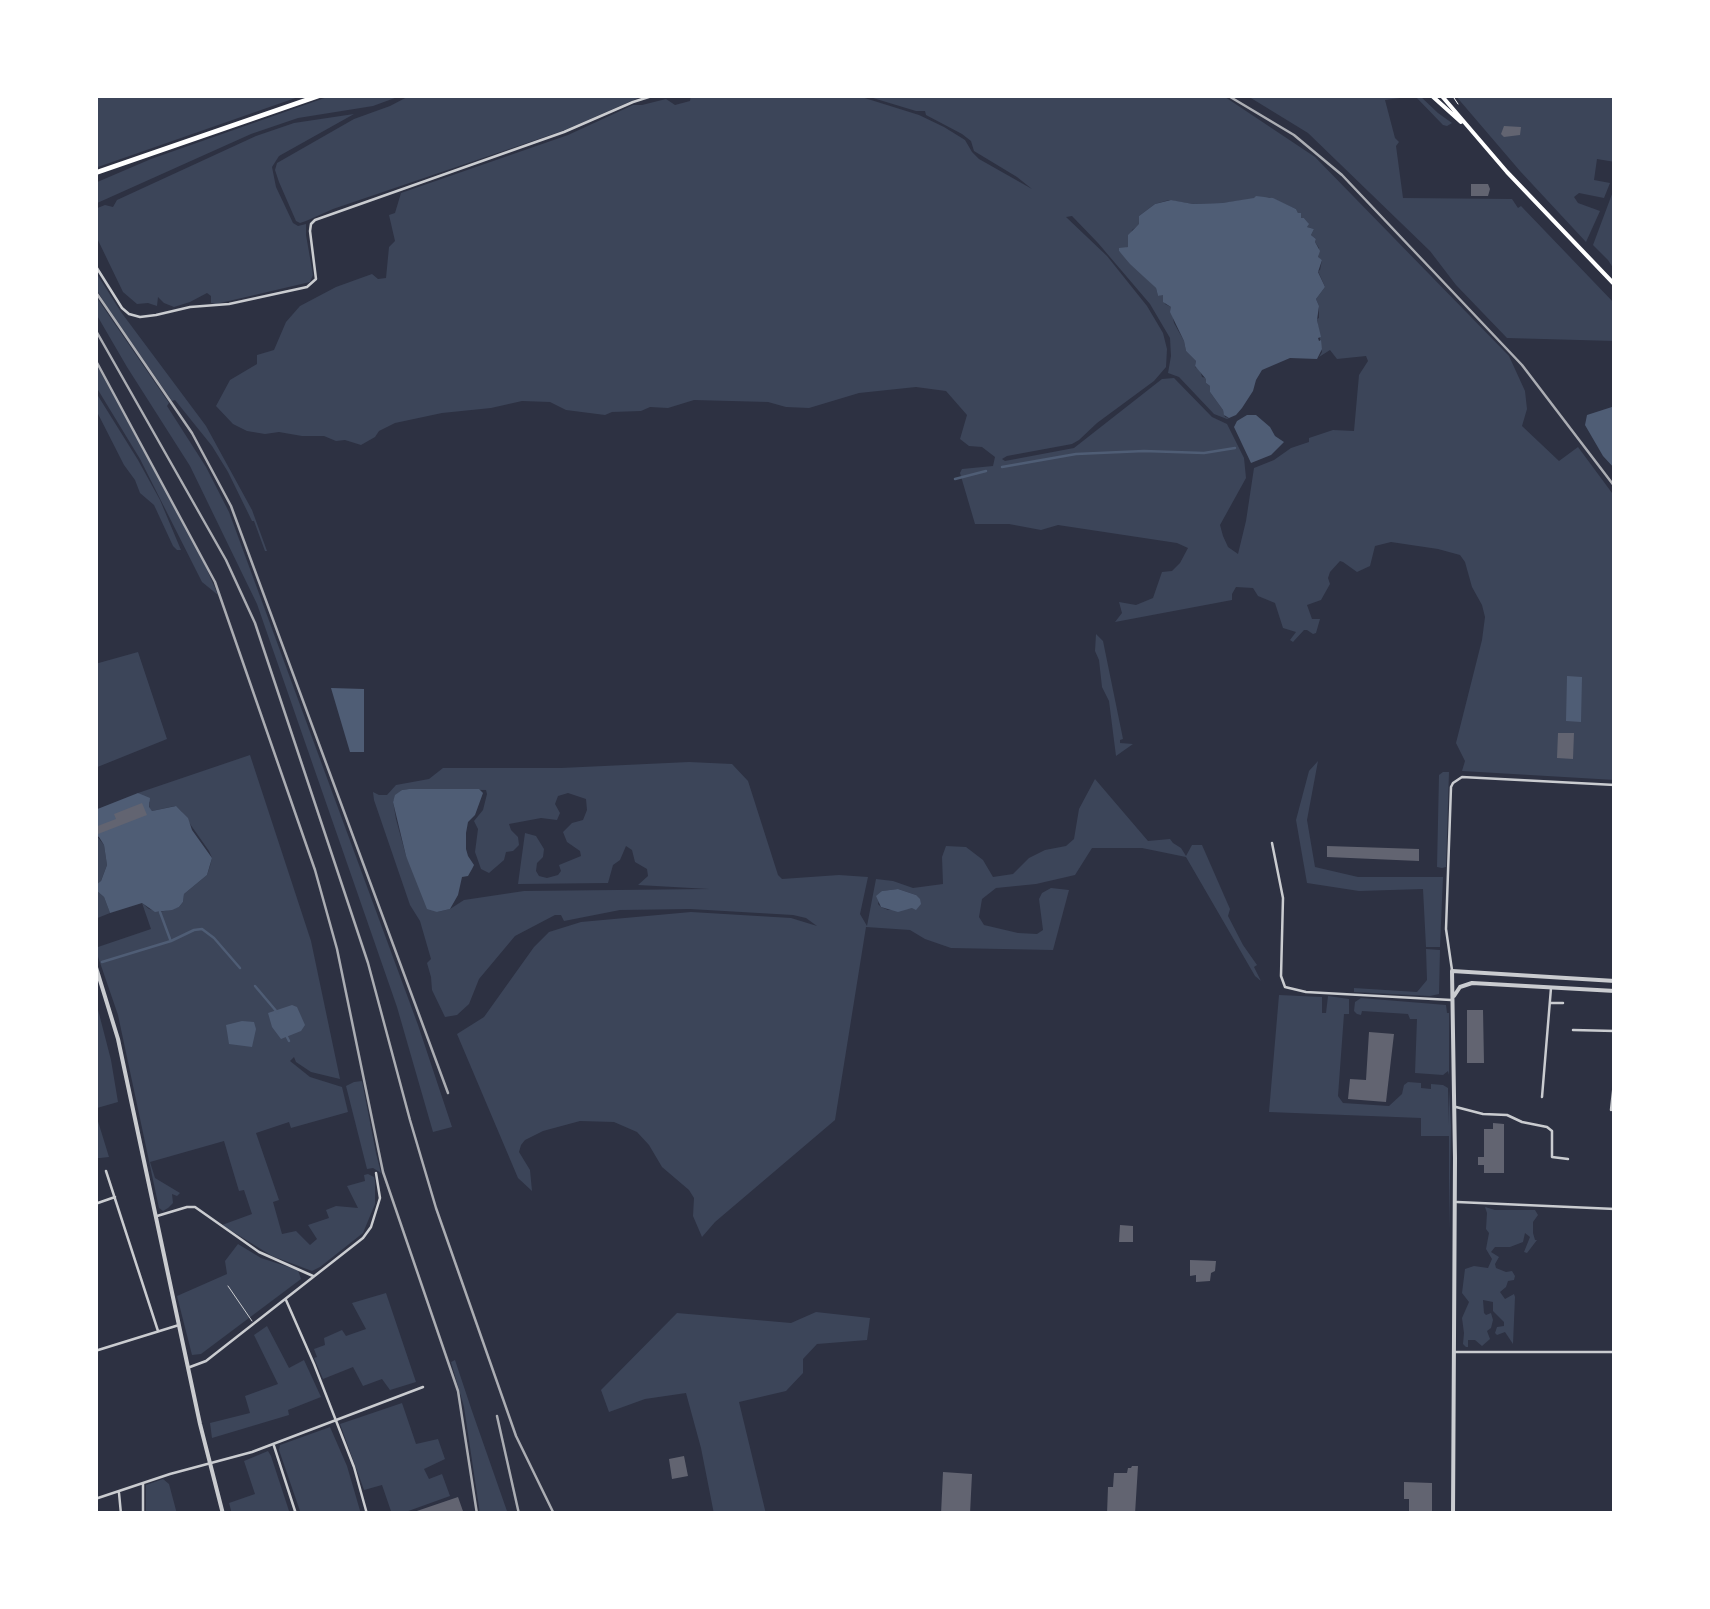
<!DOCTYPE html>
<style>
body{margin:0}
#map{position:relative;width:1710px;height:1609px;overflow:hidden;background:#2d3142;font-family:"Public Sans",sans-serif}
canvas{display:block}
.frame{position:absolute;inset:0;border:98px solid #fff;pointer-events:none}
</style>
<div id="map">
<canvas width="1710" height="1609"></canvas>
<div class="frame"></div>
</div>
<script>
const context = document.querySelector('canvas').getContext('2d');
context.lineJoin = 'round';
function fillPath(path, color) {
  context.fillStyle = color;
  context.fill(path, 'evenodd');
}
function shape(rows) {
  const path = new Path2D();
  for (const r of rows) {
    path.moveTo(r[0], r[1]);
    for (let i = 2; i < r.length; i += 2) path.lineTo(r[i], r[i + 1]);
  }
  return path;
}
function strokePath(path, color, width, dash) {
  context.strokeStyle = color;
  context.lineWidth = width;
  context.lineCap = dash ? 'butt' : 'round';
  context.setLineDash(dash || []);
  context.stroke(path);
}
const green = shape([
 [95,95,304,95,95,168],
 [333,95,403,95,373,106,298,118,251,134,95,204,95,183,151,159],
 [411,95,645,95,565,130,333,209,306,221,300,223,296,221,279,182,275,170,277,163,354,119,390,106],
 [691,95,855,95,919,115,944,127,965,140,972,152,979,159,1032,189,1017,177,974,151,971,141,962,134,926,115,925,111,916,111,863,95,1222,95,1315,157,1509,356,1525,391,1527,409,1522,426,1559,461,1578,447,1615,497,1615,780,1462,771,1465,761,1456,743,1482,640,1485,617,1482,605,1472,587,1465,562,1460,555,1438,549,1391,542,1375,546,1370,566,1357,572,1343,562,1340,561,1330,572,1328,578,1330,584,1321,600,1307,605,1312,619,1320,619,1316,633,1313,634,1307,630,1304,630,1293,642,1290,640,1296,632,1283,628,1275,603,1258,596,1253,588,1236,587,1232,594,1232,600,1115,622,1122,613,1119,602,1136,605,1153,598,1162,572,1172,571,1180,563,1188,548,1177,543,1058,525,1041,530,1009,524,975,524,960,473,962,469,993,466,995,457,982,447,969,446,960,439,967,415,946,391,916,387,859,393,809,408,786,407,768,402,694,400,668,408,650,407,641,411,612,412,605,415,566,410,550,402,522,401,491,408,442,413,395,423,379,431,375,437,361,445,345,440,336,441,324,436,302,436,279,432,265,434,247,431,233,424,216,406,230,380,257,364,257,355,274,350,286,322,300,306,336,287,372,274,378,279,386,278,389,247,395,241,389,215,395,213,401,193,568,135,633,105,642,105,666,99,675,105,690,101],
 [1269,197,1296,209,1301,219,1304,218,1308,223,1307,227,1314,229,1311,235,1316,239,1315,242,1319,248,1318,258,1322,260,1320,270,1318,271,1325,287,1316,299,1319,306,1319,318,1317,319,1322,352,1319,357,1330,350,1337,359,1366,356,1368,361,1359,375,1354,431,1333,430,1309,438,1309,442,1291,448,1274,460,1254,468,1246,521,1238,554,1228,547,1223,536,1220,525,1246,478,1244,458,1227,424,1212,417,1174,378,1162,379,1074,448,1005,461,1002,459,1007,456,1072,444,1079,440,1097,423,1154,381,1166,367,1167,349,1163,333,1147,306,1107,256,1066,217,1072,216,1098,243,1150,304,1170,338,1171,356,1168,373,1179,377,1214,414,1227,419,1229,418,1225,417,1223,410,1210,392,1210,386,1206,383,1206,378,1202,377,1200,370,1195,367,1196,361,1186,351,1184,341,1174,323,1171,307,1165,304,1163,294,1158,296,1156,288,1119,251,1128,247,1128,235,1131,235,1132,230,1139,225,1139,216,1155,204,1169,200,1193,204,1222,203],
 [1246,95,1419,95,1438,113,1452,123,1447,126,1443,125,1415,96,1385,100,1395,138,1399,142,1396,146,1403,198,1512,199,1518,208,1521,206,1615,304,1615,341,1507,338,1456,285,1430,251,1308,133],
 [1455,95,1615,95,1615,162,1597,159,1594,180,1610,183,1604,198,1579,193,1574,197,1578,203,1600,211,1586,242,1520,171],
 [354,114,279,156,272,167,276,187,293,223,298,226,306,224,306,235,313,275,310,282,216,304,211,303,211,296,207,293,190,302,174,307,164,303,158,297,157,306,148,303,137,304,123,292,95,234,95,209,105,205,113,207,117,200,256,136,294,123],
 [1615,186,1615,271,1608,260,1593,245],
 [95,271,121,312,206,426,252,510,267,551,265,551,254,521,252,521,228,472,212,446,175,400,172,401,106,305,95,287],
 [95,295,169,403,167,406,206,467,229,512,418,1025,452,1127,433,1132,397,1007,257,604,190,466,127,367,95,312],
 [95,362,202,558,218,595,202,582,140,459,95,385],
 [95,391,138,460,160,500,181,550,177,550,173,546,154,505,140,493,135,480,124,465,95,408],
 [1096,634,1103,641,1123,739,1120,740,1120,743,1133,744,1116,756,1109,701,1102,687,1099,660,1095,651],
 [138,652,167,739,95,768,95,664],
 [250,755,311,941,340,1079,311,1072,296,1062,294,1057,290,1061,310,1077,342,1087,348,1112,291,1128,289,1122,256,1133,279,1200,273,1202,282,1234,296,1231,310,1245,317,1239,308,1225,329,1218,326,1210,336,1206,358,1208,347,1186,365,1181,364,1175,368,1174,374,1177,375,1181,375,1204,363,1233,320,1267,312,1271,272,1256,222,1225,252,1214,244,1190,239,1191,224,1141,150,1162,155,1178,180,1193,177,1196,172,1194,173,1203,168,1208,163,1211,159,1208,118,1015,95,948,151,929,142,903,149,909,160,912,179,907,183,902,184,894,207,875,210,866,212,858,209,851,181,811,175,806,152,811,149,808,150,802,138,793],
 [1318,761,1307,820,1315,867,1358,877,1443,877,1440,947,1426,947,1423,889,1359,891,1307,883,1296,820,1309,771],
 [689,762,732,764,748,781,778,875,782,879,839,875,868,877,860,914,867,926,876,879,893,881,913,888,943,884,942,857,946,846,966,847,983,860,993,877,1013,874,1029,858,1045,850,1066,846,1074,839,1079,809,1095,779,1148,841,1170,839,1173,843,1181,848,1186,856,1192,845,1202,845,1230,909,1228,916,1243,945,1257,965,1254,967,1261,981,1255,976,1186,857,1142,848,1092,848,1075,875,1036,884,996,888,982,899,979,917,984,925,1018,933,1037,934,1043,930,1039,899,1042,893,1051,888,1069,890,1053,950,951,948,925,939,910,930,866,927,835,1120,715,1222,702,1237,693,1216,694,1198,689,1190,662,1167,649,1145,637,1132,614,1122,580,1121,543,1131,525,1140,521,1145,519,1152,530,1170,532,1191,518,1178,457,1034,484,1017,534,947,549,932,581,922,691,912,791,918,817,926,806,918,793,915,690,909,620,910,564,921,561,915,555,915,515,936,479,979,469,1004,457,1015,445,1017,432,990,431,977,427,963,431,959,420,921,410,905,374,800,373,792,379,795,387,795,396,785,429,779,443,768,561,768],
 [409,789,486,790,487,794,483,810,474,821,478,829,475,852,481,869,489,873,504,860,506,852,513,851,519,845,518,837,511,830,509,824,541,818,557,820,560,813,555,804,558,796,568,793,586,799,587,810,583,820,572,823,563,832,567,842,580,851,581,856,559,865,561,871,558,875,547,878,539,876,536,871,537,863,543,857,544,849,536,836,525,833,518,884,608,883,613,865,620,860,626,846,632,850,635,862,647,869,648,876,638,885,709,889,524,891,464,900,450,909,437,912,406,856,396,819,393,801,402,790],
 [898,889,916,895,912,908,888,910,881,907,878,904,882,891],
 [1443,772,1449,772,1446,867,1442,868,1437,867,1439,775],
 [96,835,104,845,107,865,97,891,104,897,110,913,95,919],
 [1426,949,1440,950,1439,994,1430,996,1354,992,1354,988,1417,992,1427,980],
 [1279,995,1322,997,1322,1013,1326,1013,1328,996,1349,999,1349,1014,1344,1014,1338,1096,1343,1103,1389,1106,1402,1094,1404,1085,1408,1082,1421,1083,1421,1088,1431,1089,1431,1084,1443,1085,1448,1088,1448,1125,1449,1090,1451,1126,1449,1230,1449,1136,1421,1136,1421,1118,1269,1112],
 [95,998,111,1060,118,1102,97,1108,97,1118,109,1157,100,1158,95,1158],
 [1361,998,1446,1005,1447,1013,1449,1013,1449,1075,1448,1071,1443,1075,1415,1073,1417,1019,1410,1019,1408,1014,1362,1011,1361,1015,1357,1014,1354,1011,1355,1002],
 [362,1081,376,1153,381,1173,373,1168,367,1169,346,1086,354,1082],
 [1485,1207,1495,1210,1535,1210,1538,1215,1533,1222,1533,1233,1535,1240,1537,1240,1527,1253,1524,1252,1530,1237,1525,1233,1523,1242,1510,1247,1495,1247,1491,1252,1499,1257,1495,1264,1496,1268,1506,1272,1512,1271,1515,1276,1514,1280,1508,1281,1506,1287,1500,1292,1505,1299,1514,1294,1515,1297,1513,1344,1505,1332,1497,1335,1495,1333,1497,1327,1504,1326,1504,1322,1493,1311,1493,1302,1483,1300,1484,1313,1486,1315,1491,1313,1493,1320,1491,1328,1487,1331,1490,1339,1482,1346,1475,1340,1468,1340,1468,1347,1466,1347,1463,1344,1464,1333,1462,1318,1469,1302,1462,1293,1465,1269,1474,1266,1488,1268,1492,1259,1486,1249,1489,1233,1486,1229,1487,1213],
 [238,1244,261,1258,298,1270,301,1279,201,1354,192,1355,177,1296,227,1274,225,1261],
 [386,1293,416,1382,390,1390,382,1379,363,1386,353,1367,323,1379,314,1358,317,1357,314,1349,325,1345,324,1338,342,1330,346,1336,366,1329,352,1303],
 [816,1312,870,1318,867,1340,817,1344,803,1359,803,1373,786,1391,739,1402,766,1514,714,1514,701,1448,686,1393,645,1399,609,1412,601,1390,677,1313,791,1323],
 [267,1326,289,1368,304,1360,321,1397,288,1410,289,1415,212,1438,210,1423,250,1413,245,1396,278,1384,254,1335],
 [455,1360,472,1411,508,1514,480,1514,464,1407,451,1362],
 [402,1403,416,1444,438,1439,445,1459,424,1469,429,1479,442,1474,450,1496,400,1514,392,1514,382,1485,364,1490,340,1424],
 [330,1427,347,1466,361,1514,301,1514,279,1450,280,1445],
 [268,1451,271,1456,290,1514,232,1514,229,1503,255,1494,244,1461],
 [163,1479,169,1484,177,1514,146,1514,146,1485]
]);
const water = shape([
 [1256,196,1273,198,1296,209,1298,213,1301,213,1301,218,1304,218,1309,224,1307,227,1314,229,1311,235,1316,239,1315,242,1320,251,1318,257,1322,260,1318,272,1325,287,1316,299,1319,306,1317,320,1321,337,1318,338,1319,341,1321,340,1322,349,1317,359,1290,358,1262,370,1256,380,1253,391,1242,408,1236,415,1229,418,1224,415,1223,410,1210,392,1210,386,1206,383,1206,379,1195,366,1196,361,1186,351,1184,341,1170,312,1171,307,1163,302,1163,295,1158,296,1156,288,1130,264,1119,251,1119,248,1128,247,1128,235,1139,224,1139,216,1155,204,1171,200,1193,204,1222,203,1254,198],
 [1615,406,1615,469,1603,456,1585,425,1587,415],
 [1247,415,1256,415,1270,427,1275,436,1284,442,1271,455,1251,463,1234,427,1237,421],
 [1567,676,1582,677,1581,722,1566,721],
 [331,688,364,689,364,752,350,752],
 [409,789,479,789,483,793,475,815,468,822,466,833,466,849,468,856,474,865,472,869,468,876,462,877,458,895,450,909,437,912,427,909,406,856,393,802,395,795,402,790],
 [138,793,150,798,149,807,152,811,176,806,188,818,192,830,212,858,207,875,184,894,183,902,179,907,172,910,155,912,142,903,110,913,104,897,97,891,95,886,101,881,107,865,104,845,99,837,95,835,95,810],
 [898,889,916,895,920,899,921,904,916,910,912,908,898,912,881,907,876,896,882,891],
 [292,1005,297,1007,305,1025,301,1031,281,1039,272,1027,268,1013],
 [242,1021,254,1022,256,1029,252,1047,229,1044,226,1025]
]);
const stream = shape([
 [1002,467,1076,454,1144,451,1204,453,1235,448],
 [955,479,986,471],
 [160,912,170,939],
 [102,962,171,941,194,930,202,929,214,938,240,968],
 [255,986,277,1012],
 [285,1033,289,1041]
]);
const building = shape([
 [1504,126,1521,127,1520,135,1504,137,1501,134],
 [1471,184,1488,184,1490,189,1488,196,1471,196],
 [1558,733,1574,733,1573,759,1557,758],
 [142,803,147,815,98,834,95,827,116,819,114,814],
 [1327,846,1419,849,1419,861,1327,857],
 [1467,1010,1483,1010,1484,1063,1467,1063],
 [1369,1032,1394,1034,1386,1102,1348,1099,1350,1079,1366,1080],
 [1493,1123,1504,1124,1504,1173,1484,1173,1484,1165,1478,1165,1478,1157,1484,1157,1484,1129,1493,1129],
 [1120,1225,1133,1226,1133,1242,1119,1242],
 [1190,1260,1216,1261,1215,1271,1211,1273,1210,1281,1196,1282,1196,1275,1190,1276],
 [684,1456,688,1476,672,1479,669,1459],
 [1132,1466,1138,1466,1135,1514,1107,1514,1108,1487,1113,1487,1114,1473,1127,1473,1128,1468,1131,1468],
 [943,1472,972,1474,970,1514,941,1514],
 [1404,1482,1432,1483,1432,1514,1409,1514,1409,1499,1404,1499],
 [458,1497,464,1514,411,1514,411,1513]
]);
const path = shape([
 [1452,95,1458,104]
]);
const service = shape([
 [228,1286,252,1321]
]);
const minor = shape([
 [95,265,122,308,129,314,140,317,156,315,190,307,229,304,307,287,316,279,310,231,311,224,315,220,564,132,633,102,655,95],
 [1272,843,1283,898,1281,976,1285,987,1306,992,1451,1000],
 [1452,970,1446,929,1451,787,1453,783,1462,777,1615,785],
 [1551,1003,1563,1003],
 [1573,1030,1615,1031],
 [1542,1097,1551,988],
 [1456,1107,1483,1114,1507,1115,1522,1122,1547,1127,1552,1131,1552,1157,1568,1159],
 [1611,1110,1615,1074],
 [106,1171,158,1331],
 [1457,1202,1615,1209],
 [95,1204,115,1197],
 [157,1216,187,1207,195,1207,259,1252,313,1276],
 [286,1300,314,1364,354,1467,367,1514],
 [95,1351,179,1325],
 [1455,1352,1615,1352],
 [190,1367,206,1361,363,1238,371,1227,380,1198,376,1173],
 [274,1446,296,1514],
 [143,1484,143,1514],
 [119,1493,121,1514],
 [95,1499,170,1474,252,1452,423,1387]
]);
const tertiary = shape([
 [95,964,118,1039,200,1424,223,1514],
 [1454,996,1460,987,1472,983,1615,991],
 [1453,1514,1455,1158,1452,971,1615,981]
]);
const secondary = shape([
 [1431,95,1461,122],
 [1441,95,1507,172,1615,285]
]);
const primary = shape([
 [95,173,321,95]
]);
const tram = shape([
 [1227,95,1294,135,1342,175,1522,365,1615,487]
]);
const rail = shape([
 [95,291,192,433,231,506,448,1093],
 [95,329,226,560,255,623,368,963,410,1120,436,1208,516,1436,554,1514],
 [95,359,215,582,315,870,337,949,383,1172,458,1391,477,1514],
 [497,1416,519,1514]
]);
fillPath(green, '#3c4559');
fillPath(water, '#4f5d75');
strokePath(stream, '#4f5d75', 2.5);
fillPath(building, '#626471');
strokePath(path, '#fff', 1);
strokePath(service, '#caccd0', 1);
strokePath(minor, '#caccd0', 2.5);
strokePath(tertiary, '#caccd0', 4);
strokePath(secondary, '#fff', 4);
strokePath(primary, '#fff', 5);
strokePath(tram, '#abadb3', 2.5);
strokePath(rail, '#abadb3', 2.5);
</script>
